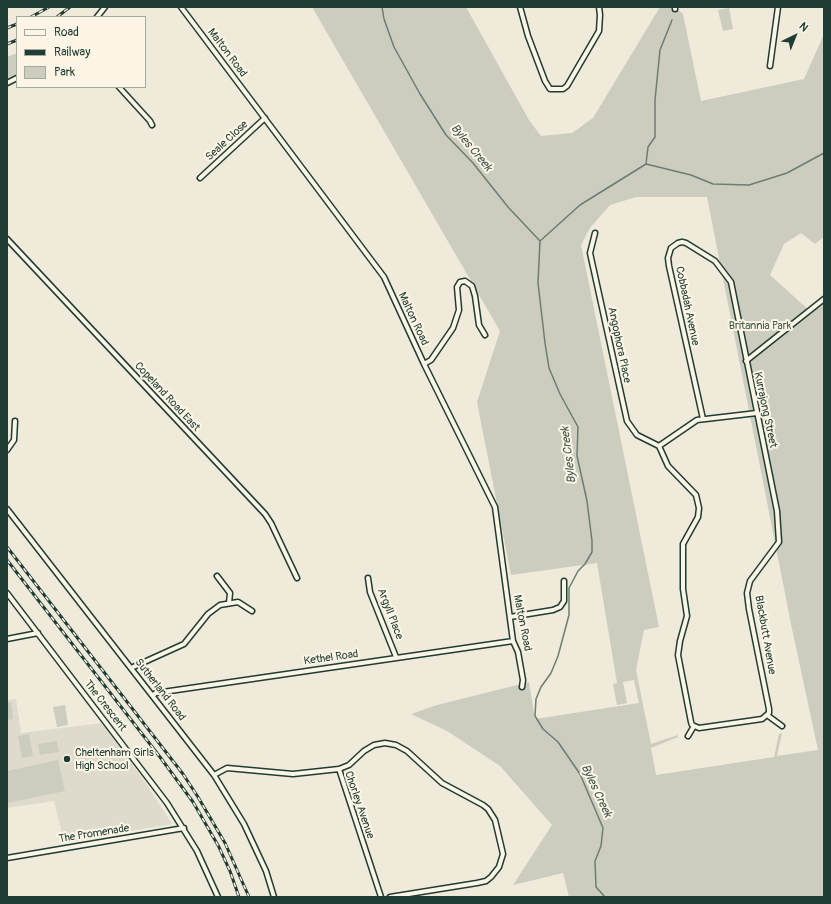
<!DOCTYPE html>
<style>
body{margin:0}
#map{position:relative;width:831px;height:904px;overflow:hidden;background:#efeada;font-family:Pangolin,sans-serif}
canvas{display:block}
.frame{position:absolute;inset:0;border:8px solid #1f3d34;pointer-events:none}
.legend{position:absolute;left:16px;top:16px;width:130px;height:72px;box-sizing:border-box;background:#fcf5e5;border:1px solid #a4ab9e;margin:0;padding:5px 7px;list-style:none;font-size:12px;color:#1f3d34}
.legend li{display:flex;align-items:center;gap:8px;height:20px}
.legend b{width:20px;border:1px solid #a4ab9e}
.north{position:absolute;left:775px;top:16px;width:40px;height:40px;-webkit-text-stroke:3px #fcf5e5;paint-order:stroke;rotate:43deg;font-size:11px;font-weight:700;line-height:16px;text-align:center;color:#1f3d34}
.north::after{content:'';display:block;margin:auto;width:14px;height:18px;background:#1f3d34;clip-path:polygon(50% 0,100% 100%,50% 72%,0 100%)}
</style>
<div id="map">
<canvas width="831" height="904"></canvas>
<div class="frame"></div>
<ul class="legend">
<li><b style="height:5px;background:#fcf5e5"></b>Road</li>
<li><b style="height:5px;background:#1f3d34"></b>Railway</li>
<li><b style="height:11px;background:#cccdbf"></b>Park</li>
</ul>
<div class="north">N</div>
</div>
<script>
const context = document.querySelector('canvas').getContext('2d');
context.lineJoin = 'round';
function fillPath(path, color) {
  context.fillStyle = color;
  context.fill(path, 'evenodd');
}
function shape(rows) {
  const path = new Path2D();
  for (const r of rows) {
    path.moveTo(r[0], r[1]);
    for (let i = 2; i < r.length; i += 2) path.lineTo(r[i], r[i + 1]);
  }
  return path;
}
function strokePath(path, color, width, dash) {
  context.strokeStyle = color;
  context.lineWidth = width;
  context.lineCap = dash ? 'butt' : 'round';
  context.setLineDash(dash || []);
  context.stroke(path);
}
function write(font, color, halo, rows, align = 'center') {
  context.font = font + ' Pangolin,sans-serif';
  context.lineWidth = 4;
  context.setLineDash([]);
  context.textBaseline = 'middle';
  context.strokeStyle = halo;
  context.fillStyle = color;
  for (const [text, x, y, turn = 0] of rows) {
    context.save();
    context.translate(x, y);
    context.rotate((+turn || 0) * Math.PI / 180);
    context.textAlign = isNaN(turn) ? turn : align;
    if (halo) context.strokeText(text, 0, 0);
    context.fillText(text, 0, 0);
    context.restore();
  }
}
const built = shape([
 [16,699,21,733,102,723,147,785,172,824,64,842,54,801,7,808,7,700]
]);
const green = shape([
 [312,7,466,7,529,120,541,136,572,133,593,118,660,7,675,7,683,14,701,101,804,79,824,34,824,237,815,244,801,233,784,244,770,275,811,312,824,303,824,897,569,897,563,873,513,885,552,825,500,766,447,731,411,714,437,705,529,682,535,719,639,703,634,680,623,682,627,703,617,705,613,684,617,683,597,563,511,575,477,402,500,331],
 [636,197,707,197,791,624,818,750,777,756,782,733,779,734,774,757,656,775,651,748,678,737,678,735,651,744,636,670,644,630,659,627,581,245,590,228,610,205],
 [729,8,733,29,723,31,718,10],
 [17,53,17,74,7,78,7,57],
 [11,702,13,719,7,720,7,703],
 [65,705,68,725,57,727,53,707],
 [29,734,33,756,22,758,18,736],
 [57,741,59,752,40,755,38,744],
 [58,760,65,791,7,803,7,771]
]);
const stream = shape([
 [382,7,384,19,394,47,420,94,446,135,473,163,508,207,540,241,538,283,545,343,549,368,560,394,578,427,577,456,587,501,592,541,592,552,585,564,578,571,569,588,569,615,558,656,551,673,541,687,536,699,535,716,543,729,558,742,580,774,603,828,601,846,595,861,596,887,605,897],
 [646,164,648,147,655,137,655,100,660,50,672,20],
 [540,241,580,205,646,164,691,175,713,184,749,185,787,173,824,153]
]);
const street = shape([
 [181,7,384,277,424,364,495,507,513,641,518,652,523,680,522,687],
 [520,7,528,36,545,81,550,89,563,89,567,86,599,31,600,15,599,7],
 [675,9,675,7],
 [97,17,105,7],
 [770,66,778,7],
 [7,83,17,78],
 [119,87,150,121,152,125],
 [200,178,265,118],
 [595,233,590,253,627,421,637,435,659,446],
 [7,239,265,514,271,523,297,578],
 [746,361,824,299],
 [424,364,431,360,453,328,459,310,457,287,460,282,465,281,472,286,475,296,479,325,485,335],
 [703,419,669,266,668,258,671,248,678,243,682,242,686,243,715,261,731,282,777,511,779,542,750,581,747,593,749,609,769,709,769,713,762,719,699,728,692,725,691,722,678,655,680,641,687,616,683,589,683,544,698,517,699,508,696,495,668,466,659,446,697,420,757,413],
 [7,450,14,440,15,421],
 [7,509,214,775,244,824,266,871,274,897],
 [217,576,230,593,229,603],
 [368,578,370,592,396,657],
 [7,593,167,803,197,851,218,897],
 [510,617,553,610,560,607,564,601,564,581],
 [7,639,38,633],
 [131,668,184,644,208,614,220,605,238,602,252,611],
 [153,695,156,693,513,641],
 [767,715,782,726],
 [688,736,694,726],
 [339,769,349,765,364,751,374,745,385,743,396,745,407,751,442,783,483,805,488,809,495,820,503,854,499,867,491,877,486,881,477,883,390,897],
 [214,775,227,768,293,774,339,769,381,897],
 [7,858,184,828]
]);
const rail = shape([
 [31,17,49,7],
 [57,17,70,7],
 [7,28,17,24],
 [7,44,17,40],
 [7,547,183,774,198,797,225,843,249,897],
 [7,560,160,757,193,802,219,847,230,871,239,897]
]);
const markers = [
 [67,759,4,"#1f3d34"]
];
const streetNames = [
 ["Malton Road",227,53,53],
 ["Seale Close",227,141,-43],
 ["Cobbadah Avenue",687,306,78],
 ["Malton Road",413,319,65],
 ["Angophora Place",619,345,78],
 ["Copeland Road East",167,397,47],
 ["Kurrajong Street",765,410,78],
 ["Argyll Place",390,614,69],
 ["Malton Road",522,623,79],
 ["Blackbutt Avenue",765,635,80],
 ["Kethel Road",331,658,-8],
 ["Sutherland Road",160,690,52],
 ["The Crescent",105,706,52],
 ["Chorley Avenue",359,805,71],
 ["The Promenade",94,834,-9]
];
const parkNames = [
 ["Britannia Park",760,326]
];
const poiNames = [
 ["Cheltenham Girls",75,753],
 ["High School",75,766]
];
const waterNames = [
 ["Byles Creek",471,148,50],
 ["Byles Creek",569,455,-97],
 ["Byles Creek",596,791,65]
];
fillPath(built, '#dedbcc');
fillPath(green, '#cccdbf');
strokePath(stream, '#6c7d71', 1.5);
strokePath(street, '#1f3d34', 7);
strokePath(street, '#fcf5e5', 4);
strokePath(rail, '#1f3d34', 3);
strokePath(rail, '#fcf5e5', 1.5, [4.5]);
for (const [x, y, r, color] of markers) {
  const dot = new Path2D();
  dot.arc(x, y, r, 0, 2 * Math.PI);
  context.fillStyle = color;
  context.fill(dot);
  strokePath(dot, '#fcf5e5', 1.5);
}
write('11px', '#1f3d34', '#fcf5e5', streetNames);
write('11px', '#425a50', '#fcf5e5', parkNames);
write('11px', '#1f3d34', '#fcf5e5', poiNames, 'left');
write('italic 12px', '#455d53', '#fcf5e5', waterNames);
</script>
